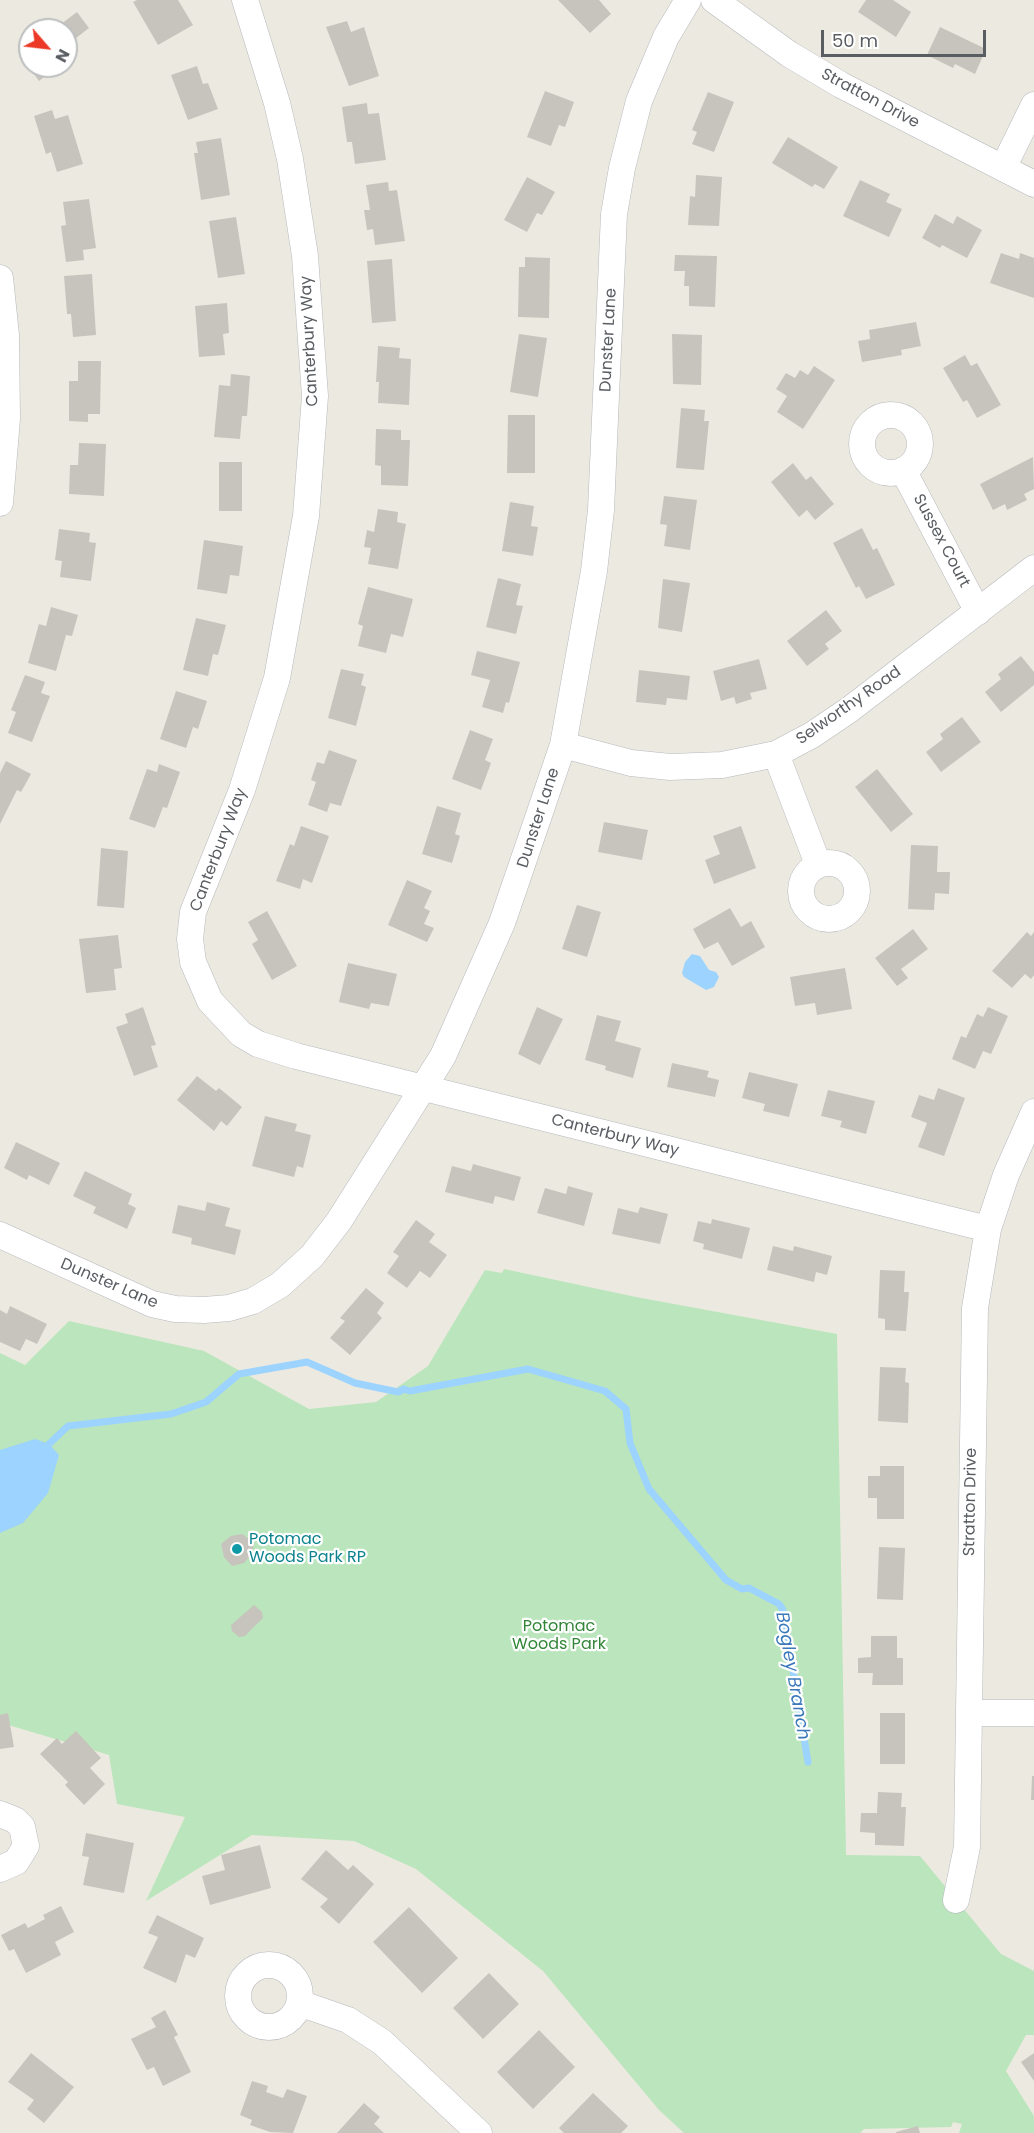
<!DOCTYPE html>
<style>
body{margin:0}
#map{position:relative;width:1034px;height:2133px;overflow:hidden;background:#eceae0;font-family:Poppins,sans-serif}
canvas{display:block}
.north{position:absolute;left:18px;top:18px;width:60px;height:60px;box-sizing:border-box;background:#fff;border:2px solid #bdbec0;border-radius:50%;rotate:118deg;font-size:16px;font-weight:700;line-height:24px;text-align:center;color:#595d62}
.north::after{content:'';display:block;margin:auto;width:21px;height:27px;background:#ec3826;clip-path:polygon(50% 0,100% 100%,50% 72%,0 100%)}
.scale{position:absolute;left:821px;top:30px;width:165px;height:27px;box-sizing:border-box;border:3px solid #595d62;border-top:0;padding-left:8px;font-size:18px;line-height:21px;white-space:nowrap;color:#595d62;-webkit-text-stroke:4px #fff;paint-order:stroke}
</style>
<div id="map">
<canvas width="1034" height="2133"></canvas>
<div class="north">N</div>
<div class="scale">50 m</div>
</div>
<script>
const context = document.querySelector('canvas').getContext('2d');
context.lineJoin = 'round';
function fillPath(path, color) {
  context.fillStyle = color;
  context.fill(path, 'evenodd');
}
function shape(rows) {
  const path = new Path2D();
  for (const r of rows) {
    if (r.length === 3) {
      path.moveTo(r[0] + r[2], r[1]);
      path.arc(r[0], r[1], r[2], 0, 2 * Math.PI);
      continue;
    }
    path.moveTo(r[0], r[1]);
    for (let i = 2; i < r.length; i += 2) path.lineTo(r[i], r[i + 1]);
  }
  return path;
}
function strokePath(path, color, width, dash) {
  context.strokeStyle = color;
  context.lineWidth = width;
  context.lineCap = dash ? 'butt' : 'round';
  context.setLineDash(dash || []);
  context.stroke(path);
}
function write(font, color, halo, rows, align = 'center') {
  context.font = font + ' Poppins,sans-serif';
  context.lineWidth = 4.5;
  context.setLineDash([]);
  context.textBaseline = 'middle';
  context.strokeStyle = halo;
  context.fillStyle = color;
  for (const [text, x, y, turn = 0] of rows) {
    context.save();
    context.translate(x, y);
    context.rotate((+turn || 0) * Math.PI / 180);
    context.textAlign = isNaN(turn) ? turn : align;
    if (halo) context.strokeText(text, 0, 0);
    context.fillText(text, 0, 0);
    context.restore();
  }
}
const green = shape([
 [504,1269,636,1297,837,1334,846,1855,920,1856,1001,1954,1034,1971,1034,2035,1026,2035,1006,2071,1034,2116,1034,2133,959,2133,962,2124,953,2122,951,2127,864,2129,860,2133,684,2133,659,2110,543,1971,416,1869,354,1841,252,1835,146,1901,185,1817,117,1804,109,1755,5,1724,0,1725,0,1353,25,1365,69,1321,204,1351,309,1409,376,1402,428,1366,485,1270,502,1273]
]);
const water = shape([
 [692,954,700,956,709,970,716,972,719,977,714,987,706,990,684,977,682,973,685,962],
 [35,1439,49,1444,59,1455,48,1493,23,1523,0,1533,0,1450]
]);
const stream = shape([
 [49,1444,68,1426,171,1414,206,1402,239,1374,307,1362,355,1383,398,1392,404,1389,410,1391,528,1369,605,1391,626,1409,630,1443,649,1489,726,1580,742,1589,749,1588,779,1604,783,1610,808,1762]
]);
const building = shape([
 [137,0,178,0,193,25,158,45,133,2],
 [558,0,599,0,611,14,590,33],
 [866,0,893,0,911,12,896,37,858,12],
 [77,12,89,28,71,42,78,51,66,60,66,30,53,30],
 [347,21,351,32,364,27,379,76,349,86,326,27],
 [940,27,986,49,975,74,955,64,953,68,927,55],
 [30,55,30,66,58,66,39,81,24,60],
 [197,66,203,84,208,83,218,109,188,120,171,75],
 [545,91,574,102,565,127,559,125,551,146,527,137],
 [708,92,734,102,714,152,692,144,697,132,692,130],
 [367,103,368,114,379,113,386,160,355,164,352,142,347,142,342,107],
 [52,110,55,119,68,115,83,164,57,172,51,152,46,154,34,116],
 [788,137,838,167,824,189,815,184,812,187,772,163],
 [221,138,230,195,201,200,194,153,198,153,196,142],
 [696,175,722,177,719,226,688,225,690,196,695,197],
 [527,177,555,192,542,215,537,213,527,232,504,220],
 [860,180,890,194,886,202,902,209,889,237,843,216],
 [388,182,389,191,397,190,405,241,375,245,373,229,367,230,364,210,370,210,366,185],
 [89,199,96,248,83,250,84,260,66,262,61,226,66,225,63,202],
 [935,214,953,224,957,216,982,230,967,258,942,245,940,248,922,238],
 [236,217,245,274,218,278,209,221],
 [1001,253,1019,259,1020,253,1034,258,1034,298,990,283],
 [675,255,717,256,715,307,689,306,689,286,684,286,685,271,674,271],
 [525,257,550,258,549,318,518,317,519,267,525,267],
 [392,259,396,321,372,323,367,261],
 [92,274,96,335,73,337,71,314,67,314,64,276],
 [227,303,229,333,223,334,225,355,199,357,195,306],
 [916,322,921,346,901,350,902,355,862,362,858,341,870,339,869,330],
 [519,334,547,338,538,397,510,392],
 [672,334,702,335,701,385,673,384],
 [378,346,400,348,399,358,411,359,409,405,378,403,379,382,376,382],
 [965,355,971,366,977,363,1001,405,977,418,967,400,963,402,943,368],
 [78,361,101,361,100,414,88,414,88,422,69,421,69,381,78,381],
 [814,366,835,380,803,429,777,412,787,396,776,389,786,373,795,378,800,370,808,375],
 [231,374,250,376,247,416,242,416,240,439,214,437,219,385,230,386],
 [681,408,705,410,704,421,709,421,704,470,676,468],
 [508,415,535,415,535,473,507,473],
 [376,429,401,430,401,440,410,440,408,486,381,485,381,466,375,465],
 [79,443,106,444,104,496,69,494,70,465,78,465],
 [1033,457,1034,489,1024,494,1027,500,1007,510,1005,504,993,510,980,484],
 [219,462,242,462,242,511,219,511],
 [793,463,806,480,811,476,834,504,815,520,807,510,799,517,771,482],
 [664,496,697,500,690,550,664,546,667,525,660,524],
 [510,502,534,506,531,526,538,527,533,556,502,551],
 [378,509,398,512,397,522,406,524,398,569,368,564,371,548,364,547,367,530,374,532],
 [862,528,873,550,877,548,895,585,866,599,859,586,856,588,833,543],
 [59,529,90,533,89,542,96,543,91,581,60,577,62,561,55,560],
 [204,540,243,546,239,576,230,575,227,594,197,589],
 [498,578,521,584,516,605,523,606,516,634,486,627],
 [663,579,690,583,682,632,658,628],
 [368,587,413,599,403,637,391,634,386,653,358,646,363,626,358,624],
 [51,607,78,615,72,636,66,635,56,671,28,663,39,624,46,626],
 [826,610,842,631,825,644,829,649,807,666,787,641],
 [196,618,226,625,218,655,213,654,208,676,183,670],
 [477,651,520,662,509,703,506,702,503,713,482,707,490,680,471,675],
 [1021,656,1034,672,1034,685,1001,712,985,692,1001,679,998,674],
 [759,659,767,689,750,693,752,699,736,704,734,697,721,701,713,671],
 [341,669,364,674,361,685,366,687,356,726,328,718],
 [639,670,690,676,687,700,667,698,666,705,636,702],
 [25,675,45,682,41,693,50,696,32,742,8,733,16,712,11,710],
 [176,691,207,701,198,729,193,727,186,748,160,739],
 [962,717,981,742,941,772,926,752,943,739,940,734],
 [470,730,493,739,485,760,491,763,481,790,452,779],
 [329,750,357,760,341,806,330,803,327,812,308,805,316,782,311,780,317,762,324,764],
 [6,761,31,774,21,792,17,790,0,824,0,773],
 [159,764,180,772,167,808,163,807,155,828,129,819,147,769,157,772],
 [877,769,913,814,891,832,855,787],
 [437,806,461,813,455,834,460,836,452,863,422,854],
 [604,822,648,830,642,860,598,852],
 [301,826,329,836,312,883,303,879,300,889,276,881,290,844,294,846],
 [741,826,756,868,714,884,705,860,720,854,713,836],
 [911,845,938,846,937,872,950,872,949,894,935,893,934,910,908,909],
 [101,848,128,851,124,908,97,906],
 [407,880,432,891,424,908,430,911,424,924,434,928,427,942,388,925],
 [577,905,601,912,587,957,562,949],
 [730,908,741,927,751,921,765,947,732,966,718,942,704,949,693,929],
 [267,911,297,966,272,980,252,944,258,940,248,922],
 [913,929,928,949,901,969,908,978,897,986,875,958],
 [1027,932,1031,936,1034,932,1034,975,1031,979,1025,974,1012,988,992,971],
 [118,935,122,968,114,969,116,990,86,993,79,939],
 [348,963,397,974,389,1006,371,1003,369,1009,339,1002],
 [845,968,852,1009,817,1015,815,1003,795,1006,790,977],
 [143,1007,156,1045,151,1046,158,1067,134,1076,116,1027,128,1023,125,1014],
 [537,1007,563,1019,540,1065,518,1054],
 [988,1007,1008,1016,991,1054,983,1051,975,1069,952,1059,961,1036,966,1038,977,1014,983,1017],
 [597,1015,621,1021,615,1041,641,1048,633,1078,605,1070,606,1066,585,1060],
 [672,1063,709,1071,707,1077,719,1080,715,1097,667,1087],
 [749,1072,798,1084,789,1117,763,1111,765,1104,742,1098],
 [197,1076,216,1091,219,1088,242,1107,227,1126,221,1121,214,1131,177,1100],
 [938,1088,965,1098,944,1156,918,1147,927,1123,911,1117,919,1095,934,1100],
 [828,1090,875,1101,866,1134,840,1127,842,1121,821,1116],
 [265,1116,297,1124,295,1131,311,1135,303,1168,297,1166,294,1177,252,1166],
 [16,1142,60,1163,49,1185,29,1175,27,1180,4,1168],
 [473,1164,521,1177,514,1201,495,1196,493,1204,445,1192,452,1166,471,1171],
 [85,1171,132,1194,128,1204,136,1208,127,1229,93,1213,96,1207,73,1196],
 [568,1186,593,1193,584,1226,537,1213,545,1188,566,1194],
 [207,1202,230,1208,225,1226,241,1230,235,1255,191,1244,192,1238,172,1233,178,1205,205,1211],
 [640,1207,668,1214,660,1244,612,1234,618,1208,638,1213],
 [712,1219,750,1228,742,1259,703,1249,704,1244,693,1241,698,1221,711,1224],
 [416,1220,435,1234,429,1242,447,1255,430,1278,420,1271,407,1288,387,1273,399,1256,393,1252],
 [773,1246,793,1251,794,1246,832,1256,827,1275,816,1272,814,1282,767,1270],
 [880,1270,905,1271,904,1292,909,1292,906,1331,885,1330,885,1319,878,1318],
 [366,1288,384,1303,377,1313,382,1318,350,1355,330,1338,345,1321,340,1318],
 [10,1306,47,1324,37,1344,26,1339,20,1351,0,1342,0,1310,7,1314],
 [880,1367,906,1368,905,1382,909,1383,908,1423,878,1421],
 [880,1466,904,1466,904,1519,877,1519,877,1498,868,1498,868,1476,880,1476],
 [242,1534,254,1543,252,1554,244,1563,232,1566,224,1557,221,1544,231,1536],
 [879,1547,905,1548,903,1600,877,1599],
 [254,1605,262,1612,263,1618,245,1636,239,1637,232,1631,231,1625],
 [871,1636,897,1636,897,1658,903,1658,903,1685,872,1685,873,1673,858,1673,858,1658,871,1657],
 [8,1713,14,1747,0,1749,0,1715],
 [880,1713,905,1713,905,1764,880,1764],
 [76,1731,101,1758,90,1768,105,1784,84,1805,65,1785,68,1782,40,1754,57,1738,62,1744],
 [1032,1776,1034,1776,1034,1800,1031,1800],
 [878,1792,902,1793,901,1807,906,1807,904,1846,875,1845,875,1833,860,1832,861,1813,877,1813],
 [86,1833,134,1843,124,1893,83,1885,89,1857,82,1856],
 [260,1845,271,1888,210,1905,202,1876,225,1870,221,1855],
 [326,1850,348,1870,353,1865,374,1884,339,1924,320,1907,328,1899,301,1879],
 [61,1906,74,1932,55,1942,61,1955,26,1973,14,1949,9,1951,1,1935,25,1923,28,1928,45,1919,43,1915],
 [409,1907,458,1958,422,1993,373,1942],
 [157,1915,204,1938,195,1958,186,1954,176,1983,143,1968,158,1937,148,1933],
 [489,1973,519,2004,483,2039,453,2008],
 [165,2010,178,2035,174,2037,191,2072,163,2086,154,2067,147,2070,131,2039,156,2027,151,2018],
 [539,2030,575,2067,533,2109,497,2072],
 [31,2053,74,2087,44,2123,27,2109,34,2100,8,2082],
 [1034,2053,1034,2081,1021,2062],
 [252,2081,268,2086,266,2092,283,2098,287,2089,307,2096,293,2133,270,2132,250,2125,252,2120,240,2115],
 [593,2093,628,2126,621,2133,564,2133,559,2128],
 [364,2103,380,2117,374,2124,384,2133,337,2133],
 [918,2126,920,2133,896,2133,896,2132]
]);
const minor = shape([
 [245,0,277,103,290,159,305,256,315,396,306,516,277,678,242,790,193,912,190,939,193,962,210,1001,241,1034,258,1044,296,1056,988,1229],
 [714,0,789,54,841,85,1034,184],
 [1003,168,1034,105],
 [0,278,6,335,7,419,0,503],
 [891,444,29],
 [903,470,978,612],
 [563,745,631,763,670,767,722,765,776,754,812,735,849,710,1034,568],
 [776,754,818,864],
 [829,891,28],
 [0,1235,152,1304,175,1309,204,1310,229,1308,253,1301,280,1285,312,1256,339,1221,443,1056,502,923,563,745,594,571,601,510,614,214,622,168,639,101,666,37,688,0],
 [969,1713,1034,1713],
 [0,1814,15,1820,22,1827,26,1846,16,1862,0,1869],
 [956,1900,967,1847,975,1308,988,1229,1006,1175,1034,1112],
 [269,1996,31],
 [299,2003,348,2020,382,2042,479,2133]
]);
const markers = [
 [237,1549,6,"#0f9aa8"]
];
const streetNames = [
 ["Stratton Drive",870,99,28],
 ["Dunster Lane",609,340,-87],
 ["Canterbury Way",310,341,-93],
 ["Sussex Court",941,541,62],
 ["Selworthy Road",849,706,-35],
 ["Dunster Lane",539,818,-72],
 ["Canterbury Way",219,850,-69],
 ["Canterbury Way",615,1136,14],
 ["Dunster Lane",109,1284,23],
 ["Stratton Drive",971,1502,-89]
];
const cultureNames = [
 ["Potomac",249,1540],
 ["Woods Park RP",249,1558]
];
const parkNames = [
 ["Potomac",559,1627],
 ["Woods Park",559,1645]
];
const waterNames = [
 ["Bogley Branch",792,1676,80]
];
fillPath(green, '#bbe5bc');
fillPath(water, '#9dd3ff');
strokePath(stream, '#9dd3ff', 7);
fillPath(building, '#c7c4bd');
strokePath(minor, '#b6b8bd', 27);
strokePath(minor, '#fff', 26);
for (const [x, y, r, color] of markers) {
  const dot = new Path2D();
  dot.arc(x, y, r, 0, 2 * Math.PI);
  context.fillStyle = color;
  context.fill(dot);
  strokePath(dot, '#fff', 2);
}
write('16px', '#595d62', '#fff', streetNames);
write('16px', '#0d838f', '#fff', cultureNames, 'left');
write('16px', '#338638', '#fff', parkNames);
write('italic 18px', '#3c79bb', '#fff', waterNames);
</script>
